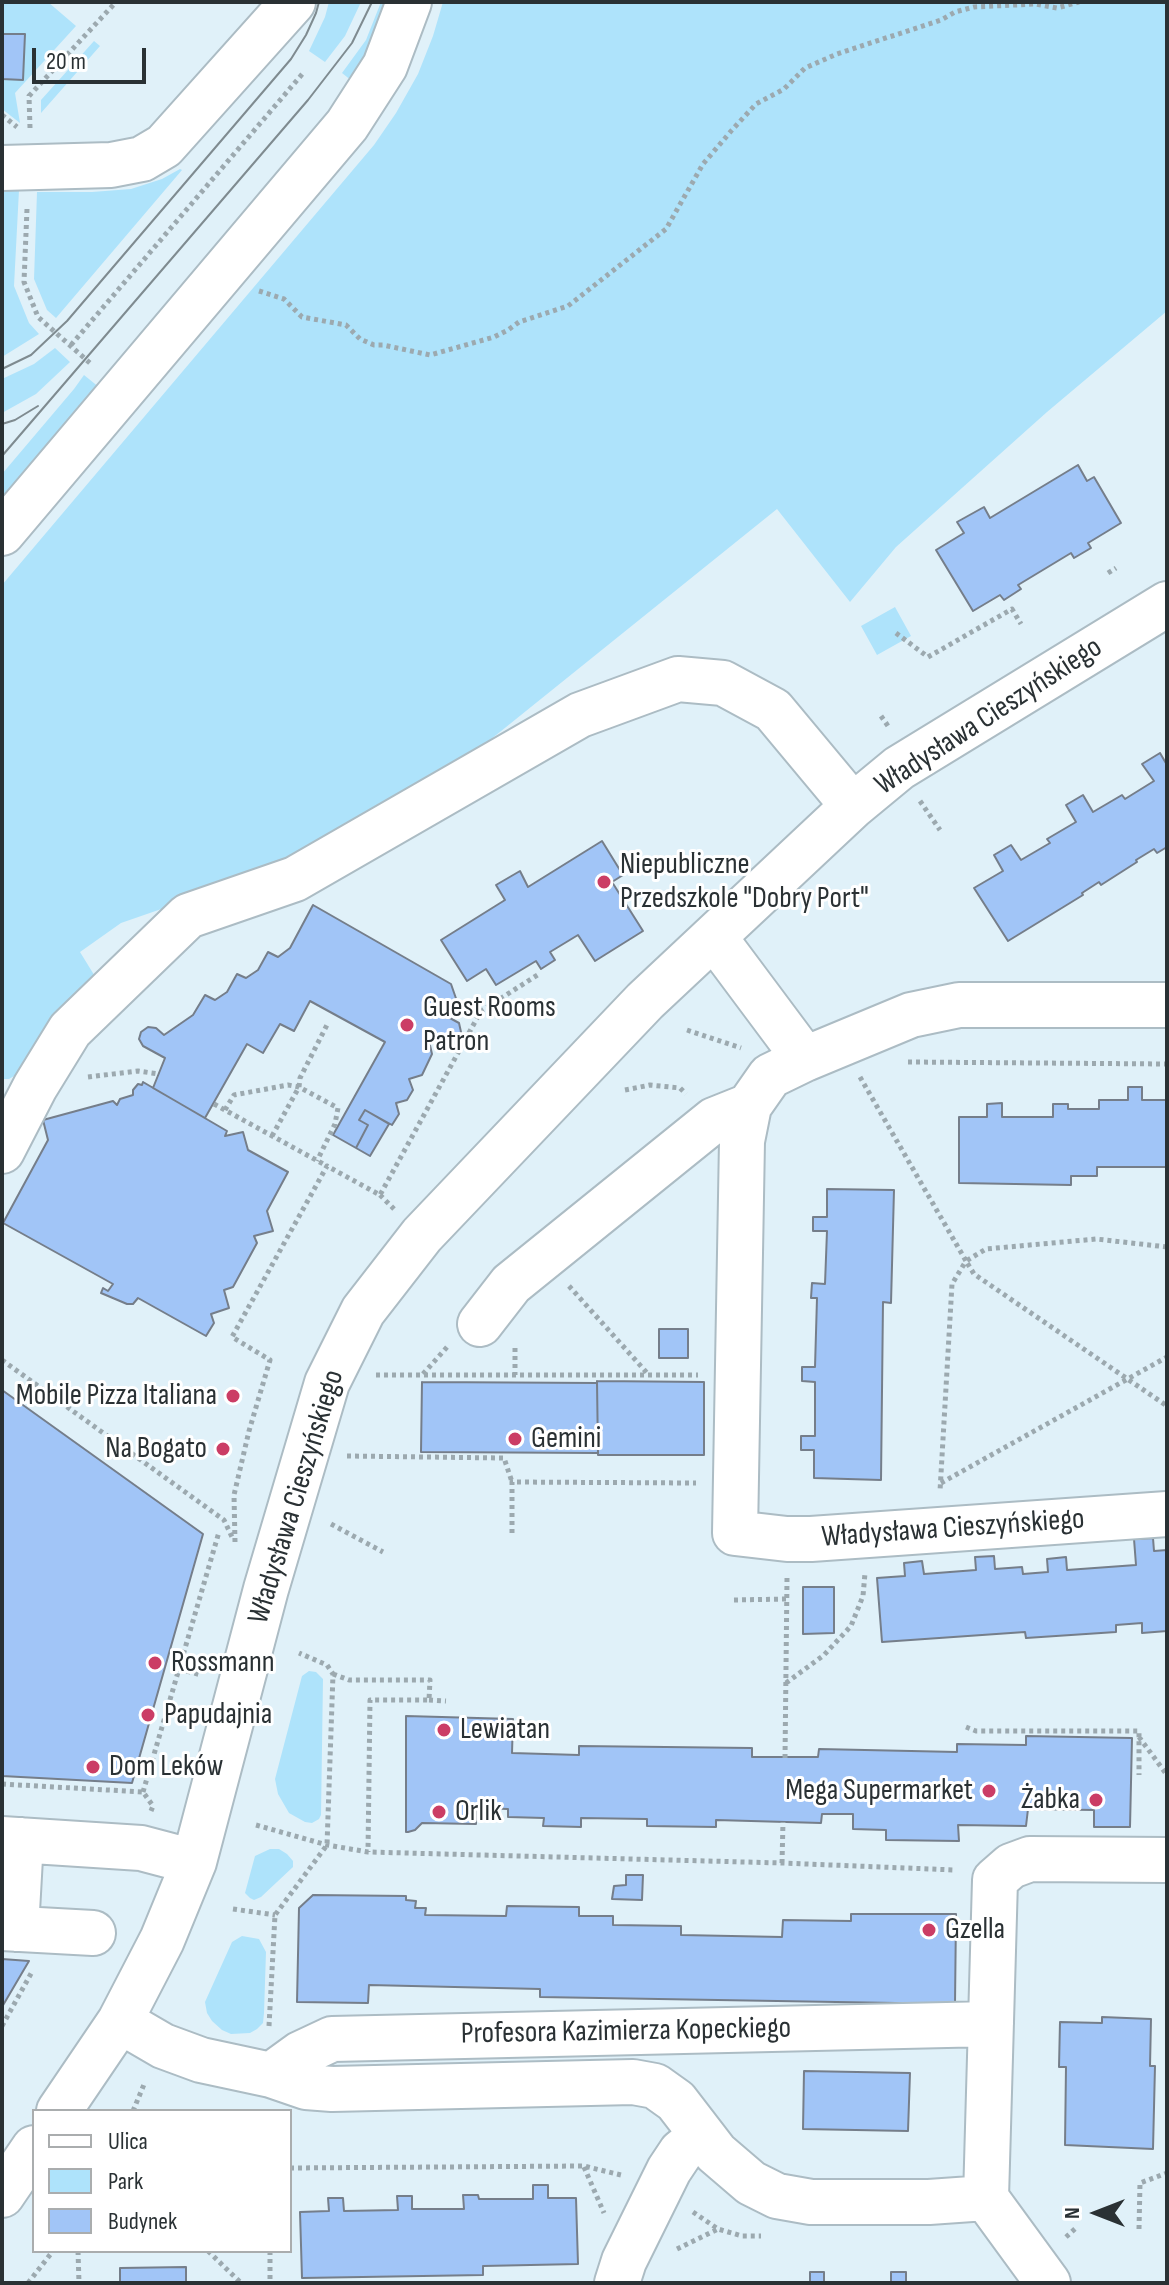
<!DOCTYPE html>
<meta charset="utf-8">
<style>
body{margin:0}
#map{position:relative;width:1169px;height:2285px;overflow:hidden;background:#e0f1f9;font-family:"Sofia Sans Condensed",sans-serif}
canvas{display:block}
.frame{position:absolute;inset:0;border:4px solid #2a3134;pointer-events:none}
.legend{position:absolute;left:32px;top:2109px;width:260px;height:144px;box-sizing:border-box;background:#fff;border:2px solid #aaadae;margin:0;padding:10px 14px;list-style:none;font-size:24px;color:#2a3134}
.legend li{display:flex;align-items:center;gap:16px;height:40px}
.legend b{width:40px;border:2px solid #aaadae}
.north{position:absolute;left:1057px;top:2173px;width:80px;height:80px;-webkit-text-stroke:6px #fff;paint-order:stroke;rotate:270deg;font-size:22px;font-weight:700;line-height:32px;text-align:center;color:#2a3134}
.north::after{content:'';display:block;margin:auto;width:28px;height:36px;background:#2a3134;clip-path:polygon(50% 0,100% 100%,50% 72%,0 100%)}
.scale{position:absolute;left:32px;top:48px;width:114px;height:36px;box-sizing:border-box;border:4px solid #2a3134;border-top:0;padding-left:10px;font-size:24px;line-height:28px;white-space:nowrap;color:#2a3134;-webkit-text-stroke:6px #fff;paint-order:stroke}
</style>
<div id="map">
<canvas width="1169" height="2285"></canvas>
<div class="frame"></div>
<ul class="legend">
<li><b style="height:10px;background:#fff"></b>Ulica</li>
<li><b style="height:22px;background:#aee3fb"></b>Park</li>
<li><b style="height:22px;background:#a1c5f7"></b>Budynek</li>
</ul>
<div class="north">N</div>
<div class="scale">20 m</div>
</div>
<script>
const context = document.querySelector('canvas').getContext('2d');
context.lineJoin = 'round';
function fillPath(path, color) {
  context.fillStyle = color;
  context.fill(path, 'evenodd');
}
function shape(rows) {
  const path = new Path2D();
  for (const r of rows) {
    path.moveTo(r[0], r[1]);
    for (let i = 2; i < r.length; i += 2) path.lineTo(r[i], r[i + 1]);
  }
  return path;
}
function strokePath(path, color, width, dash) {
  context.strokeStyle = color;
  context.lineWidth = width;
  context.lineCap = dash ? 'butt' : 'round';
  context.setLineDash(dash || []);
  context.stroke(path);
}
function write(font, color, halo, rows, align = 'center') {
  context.font = font + ' "Sofia Sans Condensed",sans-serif';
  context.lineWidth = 6;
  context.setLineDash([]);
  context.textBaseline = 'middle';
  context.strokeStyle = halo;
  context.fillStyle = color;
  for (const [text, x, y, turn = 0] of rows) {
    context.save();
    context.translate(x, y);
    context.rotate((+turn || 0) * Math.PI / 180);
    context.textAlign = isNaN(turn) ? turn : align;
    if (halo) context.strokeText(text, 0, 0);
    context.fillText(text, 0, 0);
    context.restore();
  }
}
const green = shape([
 [2,2,48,2,76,26,15,93,20,123,2,109],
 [329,2,361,2,345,36,325,62,309,51,325,17],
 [381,2,389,2,378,31,352,81,342,73,366,40],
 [443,2,1167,2,1167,311,1047,412,896,547,850,602,777,509,439,781,367,824,184,910,170,906,121,923,80,952,96,978,21,1072,9,1079,2,1079,2,585,374,145,396,113,418,74,433,36],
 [94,41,100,46,41,113,41,100],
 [180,169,182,170,56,318,47,310,34,279,37,192,92,192,131,189,162,179],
 [2,190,19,190,14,286,29,323,39,334,2,357],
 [55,348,70,362,36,394,2,413,2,379,34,364],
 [84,375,100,388,2,502,2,474,74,389],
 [895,607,911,636,877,655,861,626],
 [309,1671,316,1672,323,1679,321,1815,319,1819,312,1823,305,1822,289,1813,278,1794,275,1779,302,1676],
 [270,1849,279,1849,287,1854,293,1861,293,1867,261,1897,254,1900,250,1898,245,1893,255,1856],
 [242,1936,259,1939,266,1952,264,2013,263,2023,257,2029,250,2033,231,2034,222,2030,212,2021,207,2013,205,2002,232,1942]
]);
const building = shape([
 [2,34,25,34,23,80,2,79,2,34],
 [1078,465,1087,481,1094,477,1121,523,1088,543,1091,548,1074,558,1071,553,1018,585,1021,589,1004,600,1000,595,973,611,936,550,964,533,957,522,984,507,990,518,1078,465],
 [1160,753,1167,765,1167,847,1157,853,1154,849,1136,860,1137,862,1101,885,1099,882,1082,893,1083,895,1008,941,974,888,1003,871,994,855,1011,845,1021,860,1050,843,1047,839,1076,822,1066,805,1083,795,1093,812,1122,795,1125,799,1154,781,1142,764,1160,753],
 [602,841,623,875,612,882,643,931,595,961,578,935,550,952,555,960,541,969,536,961,496,985,486,969,467,981,441,940,505,900,496,885,520,871,528,887,602,841],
 [313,905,451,984,460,1010,454,1008,448,1017,459,1023,461,1032,453,1039,444,1038,429,1041,432,1054,422,1075,409,1079,413,1090,407,1100,396,1103,399,1114,392,1125,365,1110,359,1120,368,1125,356,1148,333,1135,385,1042,310,1001,294,1031,280,1024,263,1053,247,1044,205,1118,153,1088,165,1058,143,1046,139,1039,141,1032,148,1027,156,1028,164,1035,193,1015,205,995,215,1000,227,992,237,974,246,978,258,970,268,952,278,957,290,948,313,905],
 [143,1082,227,1131,225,1136,243,1132,248,1150,288,1172,267,1211,273,1231,254,1236,257,1243,233,1287,224,1290,229,1308,211,1314,214,1323,206,1336,138,1298,133,1304,127,1304,101,1293,103,1288,108,1291,113,1284,3,1223,48,1140,43,1120,113,1101,117,1105,120,1099,133,1095,133,1090,138,1084,142,1085,143,1082],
 [1128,1087,1142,1087,1142,1100,1167,1100,1167,1167,1097,1167,1097,1176,1071,1176,1071,1185,959,1183,959,1117,987,1117,987,1104,1002,1103,1002,1117,1053,1117,1053,1104,1068,1104,1068,1109,1099,1109,1099,1100,1128,1100,1128,1087],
 [365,1110,389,1124,370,1156,356,1148,368,1125,359,1120,365,1110],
 [827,1189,894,1190,891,1303,883,1302,881,1480,814,1478,814,1450,801,1450,801,1436,815,1436,815,1382,802,1381,802,1367,815,1367,817,1298,811,1298,812,1283,825,1284,827,1231,813,1231,813,1217,827,1217,827,1189],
 [659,1329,688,1329,688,1358,659,1358,659,1329],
 [597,1381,704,1382,704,1455,598,1455,597,1381],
 [422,1382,597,1383,598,1453,421,1452,422,1382],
 [2,1390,203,1534,132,1783,2,1776,2,1390],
 [1153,1538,1154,1551,1167,1550,1167,1631,1142,1633,1142,1623,1116,1625,1116,1632,1026,1638,1025,1632,882,1642,877,1578,905,1576,904,1563,922,1561,924,1574,976,1570,975,1557,994,1556,995,1569,1022,1567,1023,1574,1048,1572,1047,1559,1066,1557,1067,1570,1136,1565,1134,1539,1153,1538],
 [803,1587,834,1587,834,1633,803,1634,803,1587],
 [406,1716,513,1719,512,1753,579,1755,579,1746,752,1748,752,1757,818,1757,819,1749,957,1752,957,1744,1026,1745,1026,1736,1132,1738,1130,1827,1094,1827,1094,1810,1028,1809,1026,1826,958,1825,959,1841,886,1840,886,1830,853,1829,853,1814,822,1814,821,1823,716,1820,716,1827,647,1826,647,1819,581,1818,581,1827,543,1826,544,1818,508,1817,508,1809,476,1808,476,1824,422,1823,415,1830,408,1832,406,1832,406,1716],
 [626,1875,643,1875,642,1900,612,1899,614,1886,626,1885,626,1875],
 [313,1895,406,1896,406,1900,416,1901,415,1908,426,1908,425,1915,506,1916,507,1906,579,1907,579,1916,613,1916,613,1925,681,1926,681,1935,782,1937,783,1920,851,1921,851,1914,956,1914,955,2004,540,1997,540,1989,369,1985,368,2003,297,2002,299,1908,313,1895],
 [2,1959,29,1961,2,2007,2,1959],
 [1102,2017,1151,2019,1150,2066,1155,2066,1153,2149,1065,2145,1066,2067,1059,2067,1060,2022,1102,2023,1102,2017],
 [804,2071,910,2073,908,2131,803,2129,804,2071],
 [533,2185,548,2185,548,2198,576,2198,578,2264,483,2266,483,2275,302,2278,300,2212,329,2211,328,2198,343,2198,344,2211,398,2210,397,2196,412,2196,412,2209,464,2209,463,2195,478,2195,479,2199,533,2199,533,2185],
 [186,2267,186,2283,120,2283,120,2268,186,2267],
 [810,2272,824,2272,824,2283,810,2283,810,2272],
 [891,2272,906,2272,906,2283,891,2283,891,2272]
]);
const path = shape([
 [2,115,17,127],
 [30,128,29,96,116,2],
 [27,209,24,282,38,317,91,364],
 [259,291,284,299,302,317,346,325,360,339,374,345,383,345,430,355,494,337,508,330,519,322,568,306,666,229,703,164,732,130,756,104,784,89,805,68,837,54,941,20,955,12,974,7,1035,4,1057,8,1079,2],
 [71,345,304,72],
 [1108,573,1116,568],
 [896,633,928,657,1012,609,1021,624],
 [881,716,888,726],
 [920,801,940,830],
 [687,1030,741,1048],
 [908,1062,1167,1064],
 [88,1077,138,1071,159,1074],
 [860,1077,966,1261,952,1284,940,1491],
 [625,1090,650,1085,680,1088,686,1094],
 [214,1104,327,1166],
 [225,1110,234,1095,288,1085,299,1087,338,1108,335,1124,317,1161],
 [272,1136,299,1087,300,1078,328,1023],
 [380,1195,394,1209],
 [1167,1247,1096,1239,986,1249,966,1261,974,1274,1167,1406],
 [569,1286,648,1374],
 [515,1348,515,1375],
 [2,1360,224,1520,233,1539],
 [423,1374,448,1346],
 [376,1375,698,1375],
 [347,1456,504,1458,512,1482],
 [941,1483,1167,1357],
 [331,1524,383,1552],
 [512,1533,512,1482,696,1483],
 [235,1542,234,1495,249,1431,270,1360,232,1337,327,1166,380,1195,481,1011,539,974],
 [734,1600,787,1599],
 [179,1669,201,1675],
 [333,1674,349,1680,430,1680,429,1700,370,1700,368,1852],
 [786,1683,824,1655,851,1626,863,1596,865,1573],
 [429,1700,446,1701],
 [966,1727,976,1731,1139,1731,1139,1775],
 [1139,1737,1167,1775],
 [785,1758,787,1578],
 [2,1784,143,1792,153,1806,151,1811],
 [143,1792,219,1532],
 [256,1825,327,1845,368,1852,782,1863,955,1870],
 [782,1863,783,1822],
 [233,1909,275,1915],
 [2,2026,33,1970],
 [269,2026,275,1915,327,1845,333,1674,327,1665,299,1653],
 [133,2111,145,2082],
 [584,2167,604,2213],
 [290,2168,584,2166,621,2175],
 [693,2212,718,2229,742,2236,761,2236],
 [1139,2229,1140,2183,1167,2173],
 [1066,2237,1076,2228],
 [677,2249,718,2229],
 [78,2251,79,2283],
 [208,2251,241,2283],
 [270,2251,270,2283],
 [28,2283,53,2251]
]);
const minor = shape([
 [2,168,111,165,142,159,164,146,293,2],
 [2,533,347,125,385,66,409,2],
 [714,937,805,1059],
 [1167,1005,959,1005,911,1015,805,1059,770,1076,749,1106,742,1141,735,1533,787,1539,811,1539,1167,1514],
 [2,1151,35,1087,70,1030,188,916,295,879,580,715,678,679,723,683,773,710,853,806],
 [480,1324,511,1284,714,1120,749,1106],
 [2,1839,141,1848,194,1862],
 [2,1928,93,1933],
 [16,1929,21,1840],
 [120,2021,163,2046,201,2060,271,2075,306,2087,332,2089,633,2082,655,2086,676,2101,716,2153,751,2183,777,2196,811,2202,929,2202,986,2198],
 [271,2075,300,2054,332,2039,991,2024],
 [59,2111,120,2021,162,1940,194,1862,266,1589,327,1383,363,1311,422,1235,645,1001,853,806,899,768,1167,604],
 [2,2195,34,2148],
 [617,2283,624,2261,669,2170,681,2152,702,2135],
 [1048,2283,986,2198,995,1880,1011,1866,1030,1859,1167,1860]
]);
const tram = shape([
 [2,369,31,355,67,321,291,59,306,35,316,13,319,2],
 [2,424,15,420,38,406],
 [2,456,308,100,352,43,372,2]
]);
const markers = [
 [604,882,8,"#cb3d65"],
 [407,1025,8,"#cb3d65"],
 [233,1396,8,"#cb3d65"],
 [515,1439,8,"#cb3d65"],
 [223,1449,8,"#cb3d65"],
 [155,1663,8,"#cb3d65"],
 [148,1715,8,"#cb3d65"],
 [444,1730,8,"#cb3d65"],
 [93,1767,8,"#cb3d65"],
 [989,1791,8,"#cb3d65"],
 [1096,1800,8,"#cb3d65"],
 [439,1812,8,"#cb3d65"],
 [929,1930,8,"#cb3d65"]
];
const streetNames = [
 ["Władysława Cieszyńskiego",989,717,-33],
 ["Władysława Cieszyńskiego",297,1497,-73],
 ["Władysława Cieszyńskiego",953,1529,-4],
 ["Profesora Kazimierza Kopeckiego",626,2032,-1]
];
const poiNames = [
 ["Niepubliczne",620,865],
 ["Przedszkole \"Dobry Port\"",620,899],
 ["Guest Rooms",423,1008],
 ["Patron",423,1042],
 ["Mobile Pizza Italiana",217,1396,"right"],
 ["Gemini",531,1439],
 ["Na Bogato",207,1449,"right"],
 ["Rossmann",171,1663],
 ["Papudajnia",164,1715],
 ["Lewiatan",460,1730],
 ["Dom Leków",109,1767],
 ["Mega Supermarket",973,1791,"right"],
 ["Żabka",1080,1800,"right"],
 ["Orlik",455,1812],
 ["Gzella",945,1930]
];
fillPath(green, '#aee3fb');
fillPath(building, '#a1c5f7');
strokePath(building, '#757e8a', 2);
strokePath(minor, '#acbcc4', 48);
strokePath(path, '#9ca9af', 5, [4, 4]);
strokePath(minor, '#fff', 44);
strokePath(tram, '#7f8b90', 2);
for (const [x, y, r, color] of markers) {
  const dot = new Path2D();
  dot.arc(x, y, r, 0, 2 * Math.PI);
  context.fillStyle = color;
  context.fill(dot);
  strokePath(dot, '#fff', 3);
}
write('30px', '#2a3134', '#fff', streetNames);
write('30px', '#2a3134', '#fff', poiNames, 'left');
</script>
